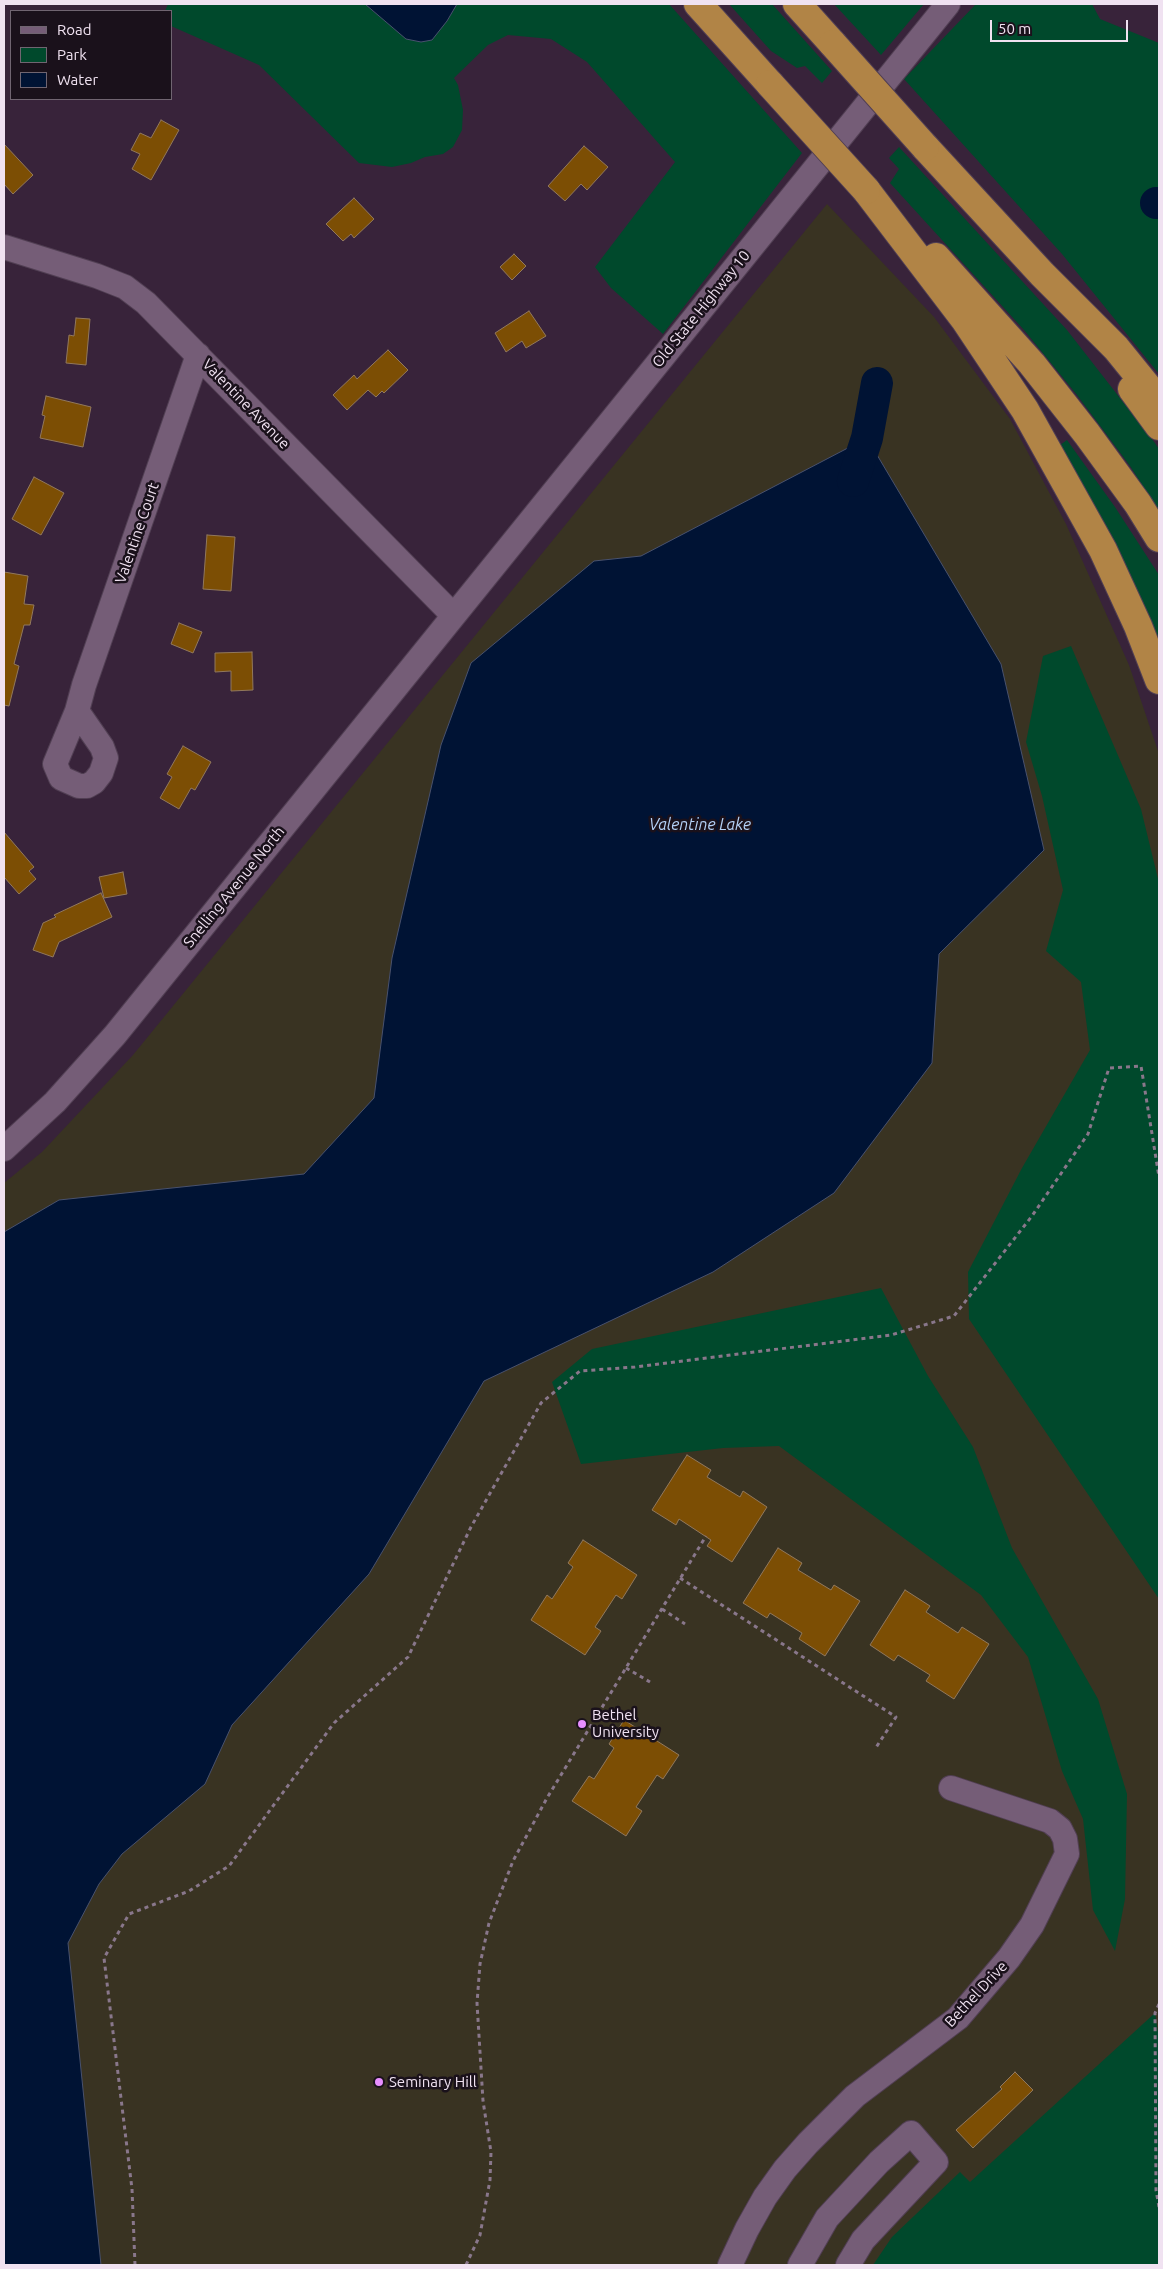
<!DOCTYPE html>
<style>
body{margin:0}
#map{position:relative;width:1163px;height:2269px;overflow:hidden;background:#38233a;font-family:Ubuntu,sans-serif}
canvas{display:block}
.frame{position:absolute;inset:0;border:5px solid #f0e2f1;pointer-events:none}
.legend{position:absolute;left:10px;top:10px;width:162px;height:90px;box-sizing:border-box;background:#1a111b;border:1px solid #706571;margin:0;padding:6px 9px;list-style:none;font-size:15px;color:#f0e2f1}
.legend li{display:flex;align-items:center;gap:10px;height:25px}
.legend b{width:25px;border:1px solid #706571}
.scale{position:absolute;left:990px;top:20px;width:138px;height:22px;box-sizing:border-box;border:2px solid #f0e2f1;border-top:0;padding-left:6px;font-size:15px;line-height:18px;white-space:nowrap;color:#f0e2f1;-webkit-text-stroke:4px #1a111b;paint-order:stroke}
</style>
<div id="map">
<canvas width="1163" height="2269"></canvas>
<div class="frame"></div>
<ul class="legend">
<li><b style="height:6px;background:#755d77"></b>Road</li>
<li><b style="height:14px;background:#00492c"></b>Park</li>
<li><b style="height:14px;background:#001334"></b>Water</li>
</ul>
<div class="scale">50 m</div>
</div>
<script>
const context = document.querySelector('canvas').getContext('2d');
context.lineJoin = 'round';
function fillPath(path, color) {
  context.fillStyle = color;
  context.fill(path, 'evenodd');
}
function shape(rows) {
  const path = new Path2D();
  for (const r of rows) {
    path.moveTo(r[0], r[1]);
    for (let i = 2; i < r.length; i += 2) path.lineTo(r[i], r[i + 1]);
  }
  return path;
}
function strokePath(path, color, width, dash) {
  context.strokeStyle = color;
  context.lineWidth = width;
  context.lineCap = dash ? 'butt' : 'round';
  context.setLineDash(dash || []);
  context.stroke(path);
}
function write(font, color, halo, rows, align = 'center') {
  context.font = font + ' Ubuntu,sans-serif';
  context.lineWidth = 5;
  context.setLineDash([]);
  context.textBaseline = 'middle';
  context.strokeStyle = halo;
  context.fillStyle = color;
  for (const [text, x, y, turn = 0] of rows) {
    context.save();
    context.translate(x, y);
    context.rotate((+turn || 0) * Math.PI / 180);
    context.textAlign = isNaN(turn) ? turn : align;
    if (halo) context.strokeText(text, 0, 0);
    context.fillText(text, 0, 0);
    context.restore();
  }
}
const education = shape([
 [827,204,934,317,1010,419,1066,524,1129,665,1159,754,1159,2265,4,2265,4,1183,42,1152,133,1055]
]);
const green = shape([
 [168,4,365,4,406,38,447,21,457,4,669,4,802,153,663,334,611,288,595,267,675,162,587,62,551,39,508,35,488,45,454,78,458,85,463,110,462,130,453,147,443,154,425,157,411,163,392,167,359,163,259,65,171,26,171,11,165,11],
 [729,4,772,4,832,71,822,83,805,66,797,68,771,51],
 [834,4,924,4,881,55],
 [976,4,1092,4,1100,19,1159,43,1159,374,1062,254,904,79],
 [899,147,1067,330,1155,443,1159,449,1159,511,1130,466,1077,395,1024,330,890,183,899,169,889,158],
 [1067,440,1115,507,1159,575,1159,645,1133,583,1098,512,1060,445],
 [1071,646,1141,809,1159,883,1159,1599,969,1319,968,1272,1022,1168,1090,1050,1081,982,1046,951,1063,890,1042,796,1026,742,1043,656],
 [881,1288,928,1376,973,1447,1012,1548,1098,1699,1127,1794,1125,1899,1115,1951,1093,1910,1083,1819,1062,1771,1028,1657,981,1595,779,1446,723,1448,581,1464,552,1382,592,1349],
 [1155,2013,1159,2039,1159,2265,873,2265,892,2237,960,2172,970,2182]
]);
const water = shape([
 [365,4,457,4,447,21,432,40,421,42,406,39,365,4],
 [867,438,1001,664,1044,850,939,954,932,1063,834,1193,713,1272,484,1381,369,1574,232,1725,205,1784,122,1854,99,1884,68,1943,101,2265,4,2265,4,1232,59,1200,304,1174,374,1098,392,958,441,745,471,663,594,561,641,556,867,438]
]);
const river = shape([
 [1156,203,1159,203],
 [853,481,867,438,877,383]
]);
const building = shape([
 [161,120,179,130,151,180,132,169,140,154,131,150,140,133,151,138,161,120],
 [4,144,33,175,13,194,4,184,4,144],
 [584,146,608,167,587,190,581,184,565,201,548,186,584,146],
 [354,198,374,219,354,238,351,234,343,241,326,224,354,198],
 [514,254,526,266,512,280,500,267,514,254],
 [529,311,546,336,526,348,522,341,506,352,495,333,529,311],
 [76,318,90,319,86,365,66,363,69,335,74,336,76,318],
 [388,350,408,370,384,393,382,391,376,397,368,390,347,410,333,395,354,375,357,379,388,350],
 [46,396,91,407,83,447,40,438,45,416,42,415,46,396],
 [34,477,64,493,41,535,12,519,34,477],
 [207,535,235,537,231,591,203,589,207,535],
 [4,572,28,576,24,604,34,605,30,625,24,625,14,664,19,666,9,706,4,705,4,572],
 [179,623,202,632,193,653,171,644,179,623],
 [252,652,253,690,231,691,231,671,215,672,215,653,252,652],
 [183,746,211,762,195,790,191,788,179,809,160,798,172,777,167,774,183,746],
 [4,832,34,867,29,871,36,879,19,894,4,877,4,832],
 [123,872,127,894,104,898,99,877,123,872],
 [101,893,112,917,59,942,53,957,33,950,43,923,56,917,54,915,101,893],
 [687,1455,711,1470,707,1477,740,1497,743,1491,767,1507,732,1562,707,1546,711,1540,679,1519,676,1525,652,1510,687,1455],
 [583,1540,637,1575,622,1599,616,1595,595,1627,601,1631,585,1655,531,1620,547,1595,552,1599,573,1567,568,1563,583,1540],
 [778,1548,802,1563,798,1570,831,1590,834,1585,860,1601,825,1656,799,1639,802,1633,770,1613,767,1618,743,1603,778,1548],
 [905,1590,930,1606,926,1612,958,1633,962,1627,989,1644,954,1699,926,1681,930,1675,898,1655,894,1661,870,1645,905,1590],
 [624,1720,679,1755,663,1779,657,1775,636,1807,642,1811,626,1836,572,1801,589,1776,594,1779,614,1748,609,1744,624,1720],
 [1015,2072,1033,2090,973,2148,956,2130,1002,2089,1000,2087,1015,2072]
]);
const path = shape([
 [680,1578,896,1717,875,1749],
 [662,1609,685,1624],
 [626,1668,650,1682],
 [1159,2004,1155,2013,1156,2190,1159,2207],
 [135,2265,132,2189,104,1958,129,1914,189,1891,229,1866,334,1723,408,1657,471,1527,541,1403,580,1371,635,1367,891,1335,954,1316,1032,1216,1088,1134,1109,1068,1141,1066,1159,1177],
 [466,2265,480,2235,490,2180,491,2152,483,2101,477,2003,480,1964,489,1923,513,1861,547,1798,706,1536]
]);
const minor = shape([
 [4,247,97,276,125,287,146,303,453,615],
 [77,711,102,747,106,758,101,773,94,782,87,786,79,786,61,778,55,764,77,711,84,685,198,355],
 [4,1149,55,1102,115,1035,948,4],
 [730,2265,747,2229,765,2197,785,2169,808,2143,855,2096,958,2018,1009,1958,1032,1925,1067,1854,1065,1839,1060,1829,1050,1821,951,1788],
 [800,2265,827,2218,879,2162,911,2133,936,2162,863,2240,848,2265]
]);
const highway = shape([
 [698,4,770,84],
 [797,4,833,44],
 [925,147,1042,274,1116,348,1159,401],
 [866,190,965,320,1025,410,1103,550,1138,626,1159,680],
 [936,257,1032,364,1087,434,1138,504,1159,538],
 [1132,389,1159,426]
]);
const highwayBridge = shape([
 [833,44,925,147],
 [770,84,866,190]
]);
const markers = [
 [582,1724,5,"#e88eff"],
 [379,2082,5,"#e88eff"]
];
const streetNames = [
 ["Old State Highway 10",701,309,-51],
 ["Valentine Avenue",246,404,46],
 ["Valentine Court",137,533,-71],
 ["Snelling Avenue North",234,887,-51],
 ["Bethel Drive",976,1994,-47]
];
const poiNames = [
 ["Bethel",592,1715],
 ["University",592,1732],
 ["Seminary Hill",389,2082]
];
const waterNames = [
 ["Valentine Lake",700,825]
];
fillPath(education, '#393322');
fillPath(green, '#00492c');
fillPath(water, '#001334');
strokePath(water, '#48516d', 1);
strokePath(river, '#001334', 32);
fillPath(building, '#7c4e04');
strokePath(building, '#91785d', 1);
strokePath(minor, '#513f53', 26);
strokePath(highway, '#513f53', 30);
strokePath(path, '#89778b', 3, [4, 4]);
strokePath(minor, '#755d77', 24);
strokePath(highway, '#b18446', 28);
strokePath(highwayBridge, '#513f53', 30, []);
strokePath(highwayBridge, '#b18446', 28);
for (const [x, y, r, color] of markers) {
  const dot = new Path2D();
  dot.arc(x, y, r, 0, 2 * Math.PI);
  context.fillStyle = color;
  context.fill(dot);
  strokePath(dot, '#1a111b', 2);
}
write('15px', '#f0e2f1', '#1a111b', streetNames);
write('15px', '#f0e2f1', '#1a111b', poiNames, 'left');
write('italic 16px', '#b4d0f6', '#1a111b', waterNames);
</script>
